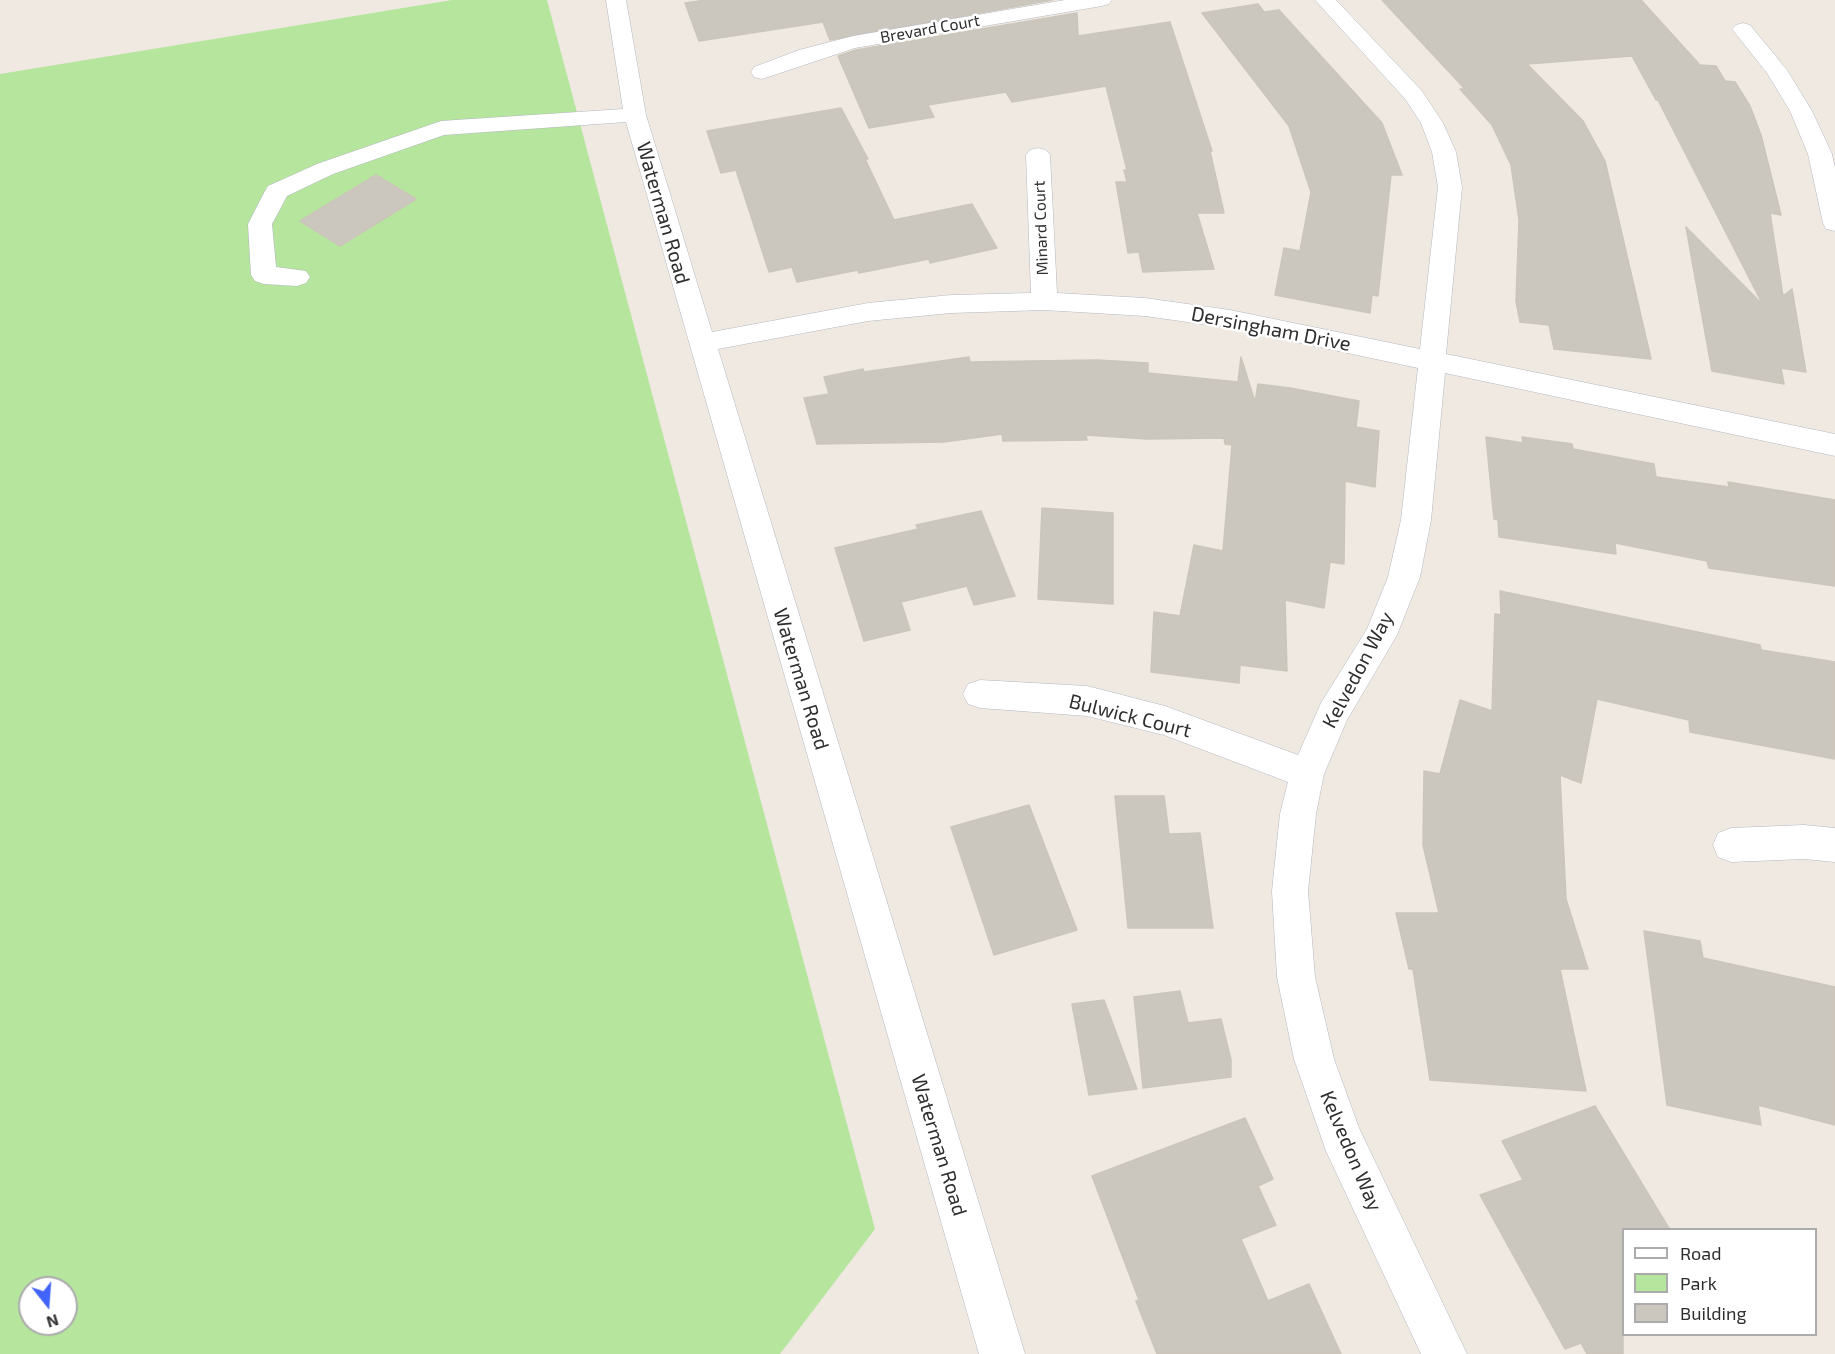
<!DOCTYPE html>
<style>
body{margin:0}
#map{position:relative;width:1835px;height:1354px;overflow:hidden;background:#efe9e1;font-family:"Exo 2",sans-serif}
canvas{display:block}
.legend{position:absolute;left:1622px;top:1228px;width:195px;height:108px;box-sizing:border-box;background:#fff;border:2px solid #ababab;margin:0;padding:8px 10px;list-style:none;font-size:18px;color:#2e2e2e}
.legend li{display:flex;align-items:center;gap:12px;height:30px}
.legend b{width:30px;border:2px solid #ababab}
.north{position:absolute;left:18px;top:1276px;width:60px;height:60px;box-sizing:border-box;background:#fff;border:2px solid #ababab;border-radius:50%;rotate:163deg;font-size:16px;font-weight:700;line-height:24px;text-align:center;color:#2e2e2e}
.north::after{content:'';display:block;margin:auto;width:21px;height:27px;background:#4264fb;clip-path:polygon(50% 0,100% 100%,50% 72%,0 100%)}
</style>
<div id="map">
<canvas width="1835" height="1354"></canvas>
<ul class="legend">
<li><b style="height:8px;background:#fff"></b>Road</li>
<li><b style="height:16px;background:#b6e59e"></b>Park</li>
<li><b style="height:16px;background:#cbc7bf"></b>Building</li>
</ul>
<div class="north">N</div>
</div>
<script>
const context = document.querySelector('canvas').getContext('2d');
context.lineJoin = 'round';
function fillPath(path, color) {
  context.fillStyle = color;
  context.fill(path, 'evenodd');
}
function shape(rows) {
  const path = new Path2D();
  for (const r of rows) {
    path.moveTo(r[0], r[1]);
    for (let i = 2; i < r.length; i += 2) path.lineTo(r[i], r[i + 1]);
  }
  return path;
}
function strokePath(path, color, width, dash) {
  context.strokeStyle = color;
  context.lineWidth = width;
  context.lineCap = dash ? 'butt' : 'round';
  context.setLineDash(dash || []);
  context.stroke(path);
}
function write(font, color, halo, rows, align = 'center') {
  context.font = font + ' "Exo 2",sans-serif';
  context.lineWidth = 5;
  context.setLineDash([]);
  context.textBaseline = 'middle';
  context.strokeStyle = halo;
  context.fillStyle = color;
  for (const [text, x, y, turn = 0] of rows) {
    context.save();
    context.translate(x, y);
    context.rotate((+turn || 0) * Math.PI / 180);
    context.textAlign = isNaN(turn) ? turn : align;
    if (halo) context.strokeText(text, 0, 0);
    context.fillText(text, 0, 0);
    context.restore();
  }
}
const green = shape([
 [452,0,547,0,875,1229,780,1354,0,1354,0,74],
 [30,1288,66,1288,66,1324,30,1324]
]);
const building = shape([
 [706,0,1052,0,830,40,823,22,699,41,685,3,706,0],
 [1382,0,1641,0,1700,65,1716,66,1725,81,1735,82,1750,106,1761,135,1781,215,1770,213,1783,296,1792,289,1806,372,1781,368,1784,384,1712,371,1686,227,1763,305,1658,100,1656,100,1632,56,1527,64,1583,121,1605,161,1651,359,1554,349,1549,325,1520,322,1516,301,1519,220,1511,165,1492,125,1460,89,1465,89,1382,0],
 [1258,4,1264,12,1279,10,1382,123,1402,175,1391,175,1378,296,1372,295,1370,313,1275,295,1284,248,1300,251,1311,192,1289,126,1202,13,1258,4],
 [1077,13,1078,36,1170,22,1212,151,1210,151,1224,213,1197,213,1214,269,1143,272,1139,252,1128,253,1116,182,1127,182,1124,170,1127,170,1106,86,1012,102,1006,92,928,105,934,117,869,128,838,56,856,50,1077,13],
 [841,108,868,159,865,159,894,220,972,204,997,248,930,263,929,259,859,273,858,270,797,282,792,267,769,272,736,170,721,173,707,131,841,108],
 [376,175,416,199,340,246,300,221,376,175],
 [969,357,970,362,1097,360,1148,363,1148,373,1238,382,1241,357,1255,402,1258,384,1290,388,1359,401,1356,427,1379,431,1375,487,1345,481,1344,564,1330,562,1324,608,1285,600,1287,671,1240,665,1239,683,1151,672,1154,612,1180,616,1194,545,1223,551,1232,445,1225,444,1224,438,1146,439,1086,435,1087,440,1003,441,1002,434,944,442,817,444,804,398,829,394,824,377,863,369,864,372,969,357],
 [1486,437,1523,443,1522,437,1572,444,1573,449,1654,464,1656,477,1729,487,1728,482,1835,500,1835,586,1709,568,1707,561,1615,543,1616,554,1499,537,1498,520,1494,519,1486,437],
 [1042,508,1113,513,1113,604,1038,599,1042,508],
 [981,511,1015,596,974,605,967,586,901,602,910,630,864,641,835,548,918,529,916,525,981,511],
 [1500,591,1760,645,1761,650,1835,662,1835,759,1690,732,1689,720,1597,699,1581,783,1560,775,1566,899,1588,969,1560,969,1586,1091,1430,1080,1413,969,1409,969,1396,913,1439,913,1423,845,1424,771,1440,774,1460,700,1492,711,1495,614,1501,615,1500,591],
 [1115,796,1164,796,1169,834,1200,833,1213,928,1128,928,1115,796],
 [1029,805,1077,930,994,955,951,827,1029,805],
 [1644,931,1700,941,1703,958,1835,987,1835,1125,1758,1105,1761,1125,1667,1105,1644,931],
 [1180,991,1188,1023,1221,1019,1231,1060,1231,1077,1143,1088,1134,997,1180,991],
 [1104,1000,1137,1089,1089,1095,1072,1004,1104,1000],
 [1595,1106,1670,1230,1623,1230,1623,1354,1587,1354,1581,1343,1565,1349,1480,1195,1523,1180,1502,1141,1595,1106],
 [1245,1118,1273,1179,1258,1186,1276,1225,1241,1239,1268,1301,1309,1284,1341,1354,1157,1354,1136,1301,1139,1300,1092,1176,1245,1118]
]);
const minor = shape([
 [606,0,626,0,646,115,712,332,868,303,951,295,1031,293,1026,155,1030,150,1038,148,1046,150,1050,155,1057,293,1145,298,1230,310,1420,349,1438,187,1432,152,1421,123,1406,100,1315,0,1336,0,1422,91,1443,123,1456,152,1462,187,1446,354,1835,434,1835,456,1445,373,1431,520,1420,577,1397,635,1347,720,1324,774,1316,814,1308,891,1315,977,1334,1059,1359,1128,1467,1354,1421,1354,1326,1151,1294,1059,1277,977,1272,891,1280,814,1288,782,1164,735,1087,716,980,708,968,704,963,694,968,684,980,680,1087,686,1165,706,1298,755,1321,703,1367,629,1388,577,1401,520,1418,368,1230,328,1145,316,1044,310,951,313,868,321,718,349,1025,1354,979,1354,626,122,444,135,333,174,287,196,272,224,276,267,306,271,310,277,306,283,297,286,264,284,255,281,251,275,248,224,265,191,268,186,317,164,441,121,623,109,606,0],
 [1065,0,1112,0,1109,4,1102,6,855,48,762,79,754,77,751,72,754,67,799,50,853,36,1065,0],
 [1743,23,1750,25,1787,70,1812,111,1832,154,1835,168,1835,231,1826,229,1823,223,1808,154,1790,111,1767,73,1732,29,1736,25,1743,23],
 [1804,825,1835,828,1835,862,1804,859,1731,862,1718,857,1713,845,1718,833,1731,828,1804,825]
]);
const farStreetnames = [
 ["Brevard Court",930,29,-10],
 ["Minard Court",1041,228,-92]
];
const streetNames = [
 ["Waterman Road",663,213,74],
 ["Dersingham Drive",1271,329,11],
 ["Kelvedon Way",1358,670,-62],
 ["Waterman Road",801,679,73],
 ["Bulwick Court",1130,716,14],
 ["Waterman Road",939,1145,73],
 ["Kelvedon Way",1351,1151,67]
];
fillPath(green, '#b6e59e');
fillPath(building, '#cbc7bf');
strokePath(building, '#cbc5ba', 1.5);
strokePath(minor, '#b4b7c1', 1);
fillPath(minor, '#fff');
write('16px', '#2e2e2e', '#fff', farStreetnames);
write('20px', '#2e2e2e', '#fff', streetNames);
</script>
